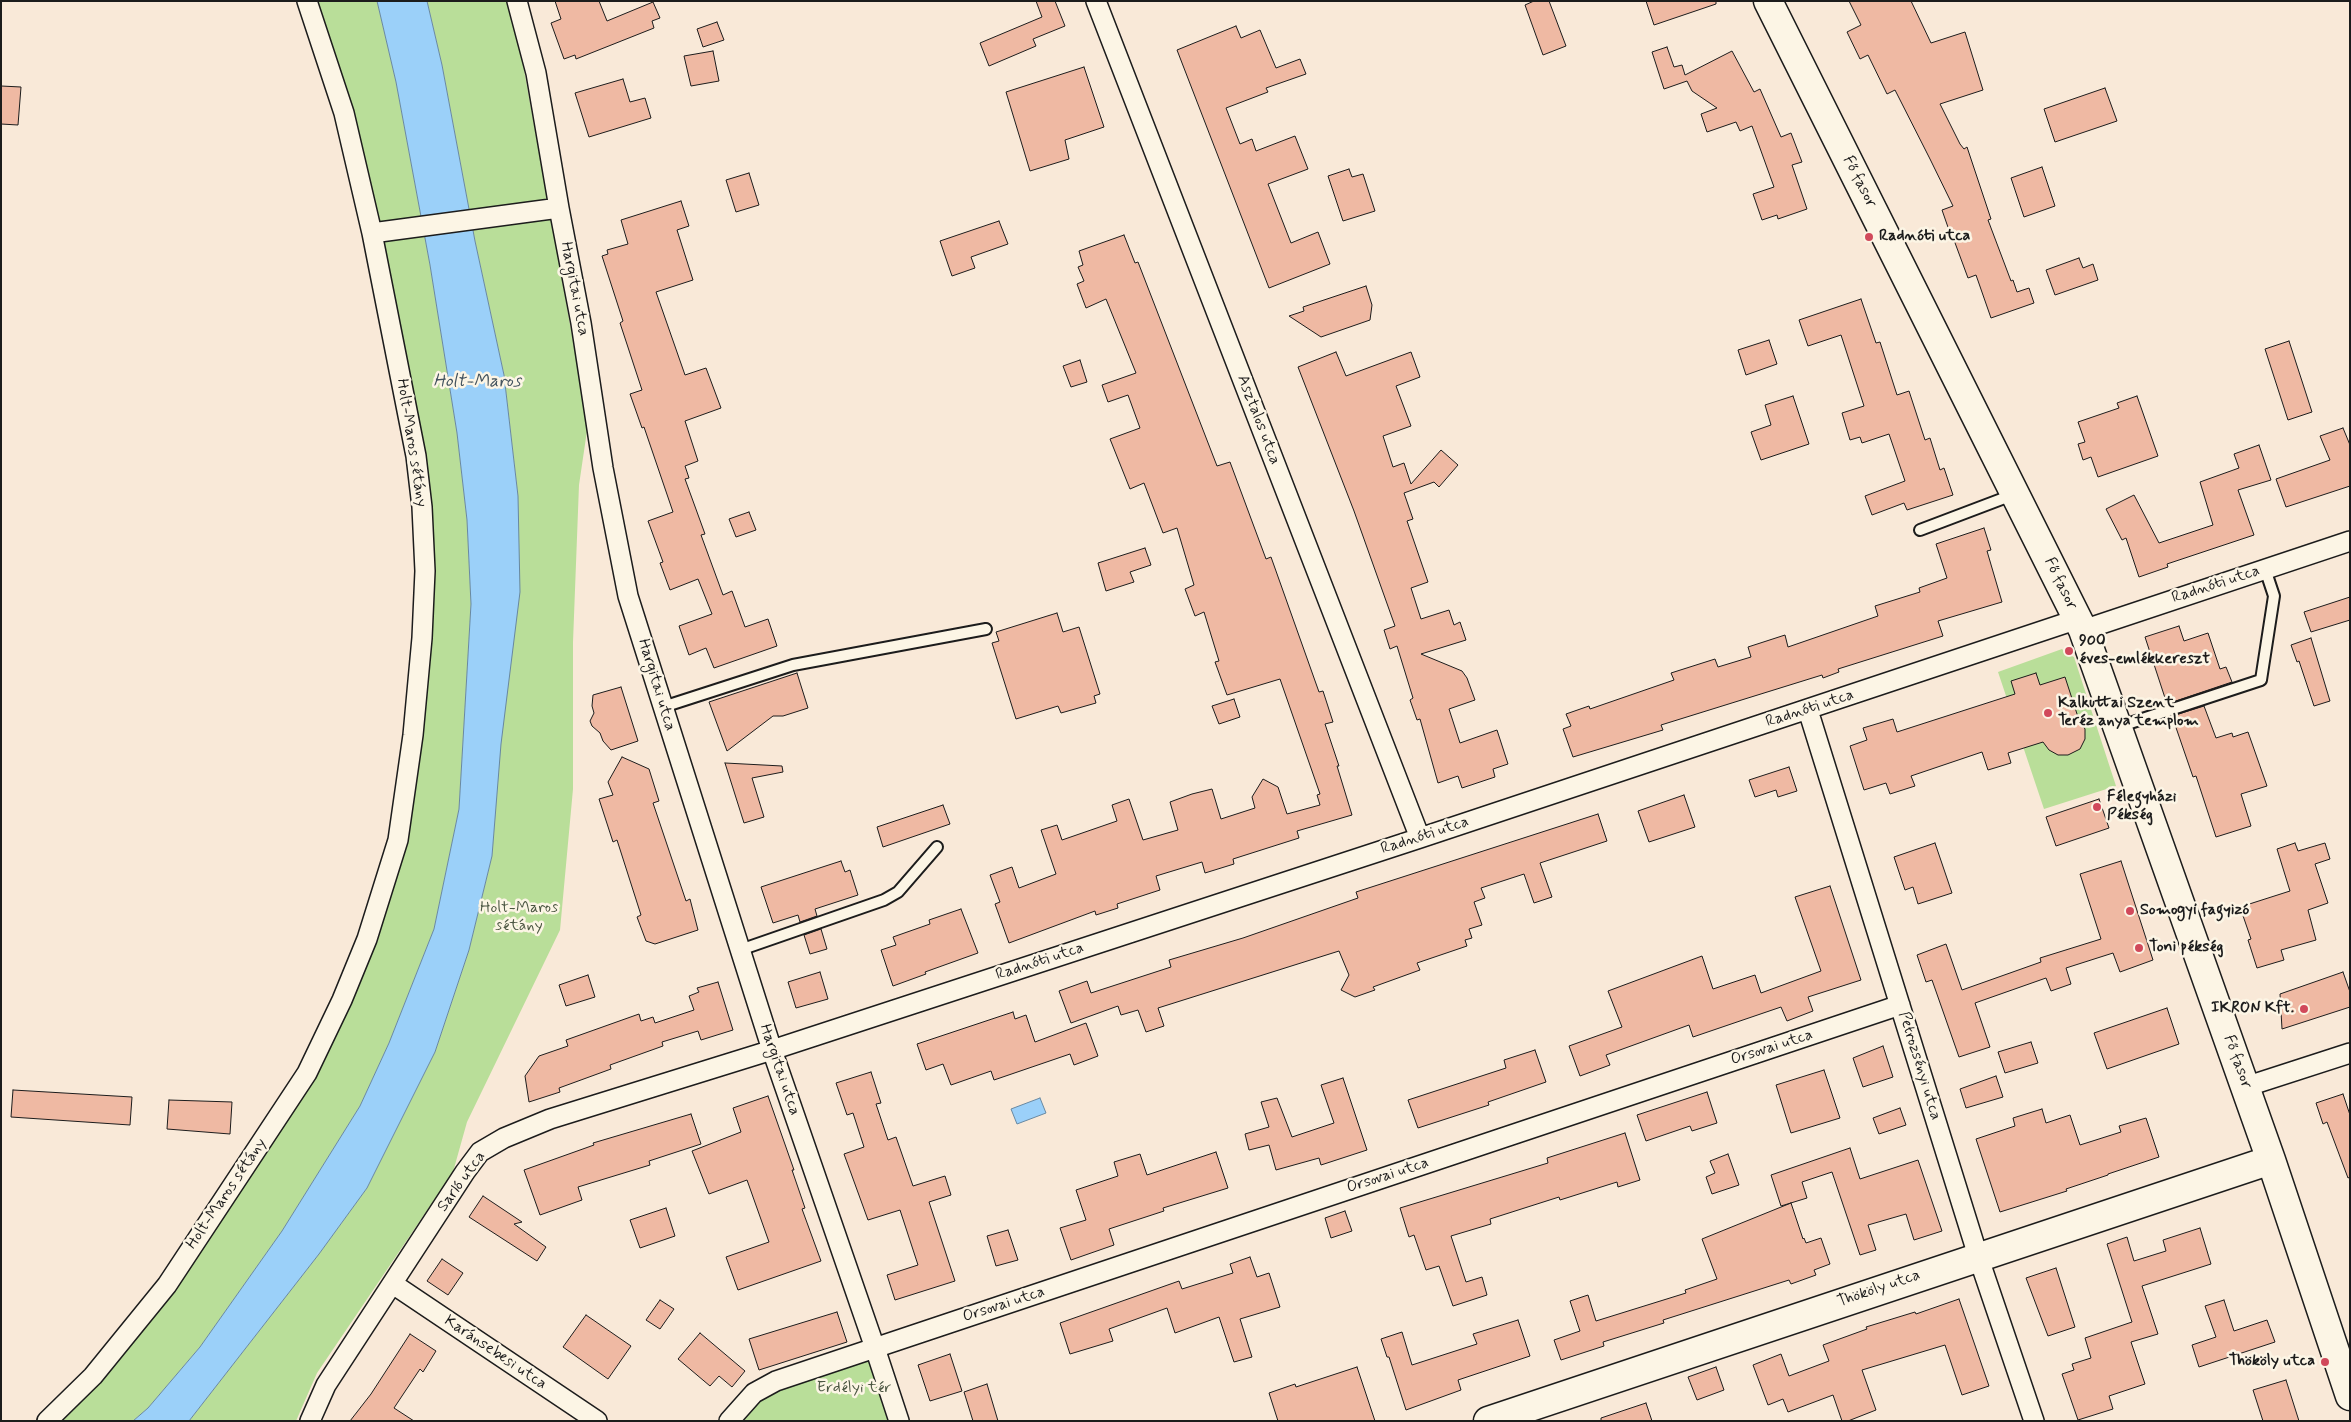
<!DOCTYPE html>
<meta charset="utf-8">
<style>
body{margin:0}
#map{position:relative;width:2351px;height:1422px;overflow:hidden;background:#f9e9d8;font-family:Mynerve,sans-serif}
canvas{display:block}
.frame{position:absolute;inset:0;border:2px solid #1c1c1c;pointer-events:none}
</style>
<div id="map">
<canvas width="2351" height="1422"></canvas>
<div class="frame"></div>
</div>
<script>
const context = document.querySelector('canvas').getContext('2d');
context.lineJoin = 'round';
function fillPath(path, color) {
  context.fillStyle = color;
  context.fill(path, 'evenodd');
}
function shape(rows) {
  const path = new Path2D();
  for (const r of rows) {
    path.moveTo(r[0], r[1]);
    for (let i = 2; i < r.length; i += 2) path.lineTo(r[i], r[i + 1]);
  }
  return path;
}
function strokePath(path, color, width, dash) {
  context.strokeStyle = color;
  context.lineWidth = width;
  context.lineCap = dash ? 'butt' : 'round';
  context.setLineDash(dash || []);
  context.stroke(path);
}
function write(font, color, halo, rows, align = 'center') {
  context.font = font + ' Mynerve,sans-serif';
  context.lineWidth = 5;
  context.setLineDash([]);
  context.textBaseline = 'middle';
  context.strokeStyle = halo;
  context.fillStyle = color;
  for (const [text, x, y, turn = 0] of rows) {
    context.save();
    context.translate(x, y);
    context.rotate((+turn || 0) * Math.PI / 180);
    context.textAlign = isNaN(turn) ? turn : align;
    if (halo) context.strokeText(text, 0, 0);
    context.fillText(text, 0, 0);
    context.restore();
  }
}
const green = shape([
 [307,1,377,1,396,82,430,265,457,433,467,520,471,604,459,809,434,929,389,1043,360,1106,282,1231,200,1347,148,1408,133,1421,47,1421,93,1376,307,1073,398,840,425,571,372,233],
 [427,1,507,1,519,42,588,424,579,485,573,642,573,789,560,930,467,1122,453,1172,317,1373,296,1421,189,1421,319,1254,367,1188,435,1052,469,950,492,856,518,496,504,375,475,241,442,65],
 [2062,649,2067,654,2074,657,2116,786,2044,809,1998,672],
 [875,1348,899,1421,729,1421,754,1393]
]);
const water = shape([
 [377,1,427,1,442,65,475,241,504,375,518,496,520,592,501,744,492,856,469,950,435,1052,367,1188,319,1254,189,1421,133,1421,148,1408,200,1347,282,1231,360,1106,389,1043,434,929,459,809,471,604,467,520,457,433,430,265,396,82,377,1],
 [1040,1098,1046,1113,1017,1124,1011,1109,1040,1098]
]);
const building = shape([
 [555,1,599,1,607,21,653,2,660,18,652,21,654,28,576,59,575,55,564,59,551,23,561,19,555,1],
 [1036,1,1055,1,1065,26,1033,39,1036,46,989,66,980,43,1042,17,1036,1],
 [1534,1,1549,1,1566,46,1543,55,1525,5,1534,1],
 [1646,1,1716,1,1716,4,1654,25,1646,1],
 [1849,1,1911,1,1931,43,1965,32,1983,90,1940,104,1960,144,1964,149,1967,147,1991,219,1988,220,2011,281,2013,280,2017,292,2029,288,2034,303,1991,318,1976,275,1968,278,1951,232,1950,233,1942,210,1953,206,1930,159,1895,90,1887,94,1868,55,1860,59,1847,32,1861,25,1849,1],
 [717,22,724,40,703,47,697,29,717,22],
 [1236,26,1241,38,1260,30,1276,68,1300,59,1306,74,1266,88,1268,92,1226,108,1240,144,1252,139,1256,151,1295,136,1308,169,1268,184,1291,243,1318,232,1330,264,1269,288,1177,50,1236,26],
 [1667,47,1674,67,1682,65,1685,75,1732,51,1754,92,1760,89,1781,137,1791,133,1802,162,1792,165,1807,209,1778,219,1777,215,1762,220,1753,194,1774,187,1752,126,1740,131,1736,122,1707,132,1701,114,1717,108,1692,91,1687,81,1664,89,1652,52,1667,47],
 [713,51,719,81,691,86,684,56,713,51],
 [1084,67,1104,127,1065,140,1069,159,1030,171,1006,92,1084,67],
 [623,79,630,102,645,98,651,118,589,137,575,93,623,79],
 [1,86,21,87,18,125,1,124,1,86],
 [2105,88,2117,121,2055,142,2044,109,2105,88],
 [2042,167,2055,206,2024,217,2011,178,2042,167],
 [1349,169,1352,177,1363,174,1375,211,1343,221,1328,176,1349,169],
 [749,173,759,205,736,212,726,180,749,173],
 [681,201,689,226,677,230,693,280,656,292,685,375,706,368,721,408,685,421,698,461,685,466,689,478,685,479,705,534,701,535,723,595,732,591,745,627,768,619,777,646,714,668,706,648,689,655,679,626,712,614,698,579,670,590,660,563,663,562,648,521,673,512,644,427,642,428,630,394,642,390,620,323,623,321,602,256,608,254,607,250,628,244,621,220,681,201],
 [999,221,1008,244,971,257,975,268,952,276,940,241,999,221],
 [1124,235,1135,263,1138,262,1217,466,1230,462,1266,559,1271,557,1319,692,1323,691,1333,722,1325,724,1339,766,1337,766,1352,815,1297,831,1299,838,1233,859,1234,864,1205,873,1202,862,1156,876,1160,890,1117,904,1118,908,1096,915,1095,911,1009,943,995,904,1000,902,990,875,1012,867,1019,888,1056,874,1041,830,1057,825,1062,840,1117,821,1112,805,1129,799,1143,840,1178,830,1170,802,1192,794,1212,789,1221,819,1255,808,1252,797,1263,779,1278,787,1287,814,1320,805,1317,795,1320,794,1280,679,1227,695,1215,662,1219,661,1204,612,1195,616,1185,589,1194,585,1177,528,1163,533,1144,483,1130,489,1110,439,1140,428,1128,395,1108,402,1102,385,1136,373,1106,299,1086,308,1077,284,1084,281,1078,267,1083,265,1079,251,1124,235],
 [2079,258,2083,268,2093,264,2098,280,2055,295,2046,270,2079,258],
 [1366,286,1372,305,1370,320,1321,337,1289,316,1304,311,1303,307,1366,286],
 [1861,299,1876,343,1880,342,1897,395,1909,391,1925,440,1930,438,1940,470,1944,468,1953,495,1907,510,1904,503,1872,515,1865,496,1905,481,1889,434,1862,443,1860,437,1850,440,1842,413,1864,406,1841,335,1808,346,1799,320,1861,299],
 [1769,340,1777,364,1746,375,1738,350,1769,340],
 [2289,341,2312,412,2288,420,2265,349,2289,341],
 [1336,352,1346,376,1411,352,1420,377,1396,386,1411,426,1383,436,1393,467,1404,463,1411,484,1441,450,1458,465,1439,487,1434,482,1404,493,1413,519,1407,521,1428,582,1411,588,1421,619,1449,610,1454,625,1460,622,1466,640,1421,654,1462,671,1467,678,1475,700,1449,709,1460,743,1497,730,1508,764,1493,769,1495,777,1462,788,1458,776,1438,783,1420,719,1417,720,1410,700,1413,698,1397,646,1390,649,1384,630,1395,626,1354,511,1298,367,1336,352],
 [1080,360,1087,382,1071,387,1063,366,1080,360],
 [1793,396,1809,444,1761,460,1751,432,1771,425,1765,405,1793,396],
 [2137,396,2158,456,2098,477,2091,457,2083,460,2078,444,2085,442,2078,422,2119,408,2117,403,2137,396],
 [2343,428,2350,445,2350,486,2286,507,2276,479,2330,460,2320,436,2343,428],
 [2259,445,2271,480,2238,490,2254,535,2167,564,2168,567,2139,577,2126,538,2122,540,2106,509,2134,495,2159,543,2213,525,2200,482,2239,468,2234,454,2259,445],
 [749,512,756,530,736,537,729,519,749,512],
 [1984,528,1991,550,1987,551,2002,602,1938,621,1943,636,1838,669,1839,672,1823,678,1822,675,1661,725,1663,730,1573,757,1563,729,1571,726,1566,714,1589,706,1590,709,1674,680,1671,673,1715,659,1718,667,1751,657,1748,647,1785,635,1788,647,1878,616,1875,606,1920,592,1919,588,1947,578,1936,544,1984,528],
 [1145,548,1151,565,1130,572,1134,582,1106,591,1098,563,1145,548],
 [2350,597,2350,620,2311,632,2304,612,2350,597],
 [1057,613,1063,632,1079,627,1100,694,1094,696,1096,703,1061,713,1058,706,1016,719,992,643,999,641,996,632,1057,613],
 [2179,626,2184,641,2208,633,2220,669,2226,667,2232,682,2167,704,2145,637,2179,626],
 [2311,638,2330,701,2314,706,2299,661,2297,662,2291,645,2311,638],
 [797,673,808,708,783,716,773,716,727,751,709,702,797,673],
 [2036,673,2040,685,2065,677,2078,717,2085,729,2085,739,2080,749,2068,755,2058,755,2049,750,2043,742,2008,753,2011,763,1988,770,1982,752,1911,776,1915,786,1890,794,1886,783,1864,790,1850,746,1867,740,1863,728,1893,719,1897,732,2015,694,2011,681,2036,673],
 [621,687,638,741,611,750,603,741,600,733,592,726,590,721,594,713,592,706,593,695,621,687],
 [1234,699,1240,717,1219,724,1212,706,1234,699],
 [2204,706,2216,738,2232,733,2233,737,2248,732,2267,786,2241,794,2251,826,2216,837,2196,776,2193,777,2172,716,2204,706],
 [622,757,649,769,659,801,653,803,686,901,690,899,698,930,655,944,646,941,637,917,641,915,617,840,613,842,599,799,613,795,608,782,622,757],
 [725,763,782,766,783,772,752,778,764,817,744,823,725,763],
 [1789,767,1797,791,1778,797,1776,790,1755,797,1749,780,1789,767],
 [1684,795,1695,827,1649,842,1638,811,1684,795],
 [2099,799,2109,828,2056,846,2046,817,2099,799],
 [943,805,950,824,883,847,877,827,943,805],
 [1598,814,1607,841,1540,863,1552,897,1534,903,1524,874,1481,888,1485,898,1474,902,1482,925,1469,929,1472,938,1465,940,1467,946,1417,963,1420,970,1373,987,1375,990,1355,997,1341,990,1349,975,1339,951,1158,1008,1164,1026,1146,1032,1138,1010,1121,1015,1118,1006,1071,1023,1059,991,1087,981,1091,993,1171,967,1169,960,1243,938,1358,898,1356,892,1598,814],
 [1935,843,1952,893,1918,904,1913,887,1905,890,1894,857,1935,843],
 [2295,843,2298,851,2325,843,2330,859,2315,864,2328,903,2308,910,2316,940,2281,950,2284,960,2257,968,2248,940,2251,939,2240,907,2290,891,2277,849,2295,843],
 [841,861,845,872,850,870,858,895,815,909,817,916,800,922,798,915,773,923,761,887,841,861],
 [2121,861,2153,960,2120,972,2113,953,2066,968,2071,984,2051,991,2046,978,1975,1003,1990,1047,1959,1057,1932,980,1926,982,1917,955,1946,944,1962,990,2041,962,2040,958,2101,939,2080,874,2121,861],
 [1830,886,1861,980,1808,997,1813,1011,1787,1021,1781,1007,1693,1037,1689,1025,1606,1055,1610,1065,1580,1076,1569,1046,1622,1027,1608,991,1702,956,1713,989,1755,975,1761,993,1821,971,1795,897,1830,886],
 [961,909,978,953,925,972,926,974,893,986,881,950,896,945,893,937,930,924,929,920,961,909],
 [821,929,827,949,810,954,804,935,821,929],
 [820,972,828,999,796,1008,788,982,820,972],
 [2343,972,2350,992,2350,1007,2282,1029,2280,994,2343,972],
 [588,975,595,997,566,1006,559,985,588,975],
 [718,982,733,1030,701,1040,698,1031,662,1042,663,1046,610,1065,611,1069,559,1088,560,1092,529,1102,525,1076,539,1056,568,1046,566,1040,639,1014,641,1021,653,1017,655,1023,694,1010,689,996,699,992,697,988,718,982],
 [2167,1008,2179,1044,2107,1069,2094,1033,2167,1008],
 [1013,1012,1015,1019,1026,1015,1035,1042,1086,1023,1098,1056,1074,1065,1070,1054,994,1080,991,1071,951,1085,943,1064,926,1070,917,1044,1013,1012],
 [2031,1042,2038,1063,2005,1073,1998,1052,2031,1042],
 [1883,1046,1893,1077,1863,1087,1853,1058,1883,1046],
 [1535,1050,1546,1082,1488,1102,1489,1105,1418,1128,1408,1100,1506,1068,1504,1060,1535,1050],
 [1824,1070,1840,1118,1791,1133,1776,1085,1824,1070],
 [871,1072,881,1103,876,1104,888,1140,896,1137,913,1186,945,1176,951,1195,929,1202,955,1281,895,1300,887,1275,918,1265,900,1210,868,1220,844,1154,864,1147,853,1113,847,1115,836,1083,871,1072],
 [1996,1076,2003,1097,1966,1108,1960,1089,1996,1076],
 [1343,1078,1367,1150,1321,1165,1319,1158,1276,1170,1269,1145,1249,1150,1245,1134,1269,1127,1261,1102,1277,1098,1292,1137,1334,1123,1321,1085,1343,1078],
 [13,1090,132,1097,130,1125,11,1117,13,1090],
 [1707,1092,1717,1123,1692,1131,1690,1126,1646,1141,1637,1115,1707,1092],
 [2343,1094,2350,1115,2350,1177,2348,1178,2327,1122,2323,1124,2316,1103,2343,1094],
 [768,1096,794,1170,792,1170,805,1208,802,1209,821,1261,738,1290,726,1257,769,1242,747,1180,709,1194,692,1151,741,1132,733,1108,768,1096],
 [169,1100,232,1102,230,1134,167,1129,169,1100],
 [1900,1108,1906,1125,1879,1134,1873,1118,1900,1108],
 [2042,1109,2046,1123,2070,1115,2080,1145,2121,1132,2119,1126,2146,1118,2159,1157,2108,1174,2108,1175,2066,1189,2067,1191,2000,1212,1976,1139,2015,1126,2013,1118,2042,1109],
 [691,1114,701,1144,649,1161,650,1165,578,1187,582,1200,540,1215,524,1170,594,1145,593,1143,691,1114],
 [1625,1133,1640,1180,1618,1187,1617,1182,1560,1200,1559,1197,1490,1219,1491,1224,1451,1236,1466,1282,1482,1277,1487,1295,1453,1306,1439,1266,1426,1270,1414,1235,1409,1237,1400,1208,1548,1163,1547,1158,1625,1133],
 [1850,1148,1860,1179,1918,1160,1942,1231,1914,1240,1906,1214,1868,1225,1876,1250,1860,1255,1832,1172,1802,1182,1807,1198,1781,1206,1771,1175,1850,1148],
 [1216,1152,1228,1188,1163,1208,1164,1211,1109,1229,1114,1245,1071,1260,1060,1228,1086,1220,1076,1190,1118,1176,1114,1162,1140,1154,1147,1175,1216,1152],
 [1728,1154,1739,1185,1712,1194,1706,1177,1715,1173,1710,1161,1728,1154],
 [483,1196,522,1222,514,1224,546,1247,537,1261,469,1217,483,1196],
 [1791,1203,1803,1239,1804,1238,1806,1243,1821,1238,1830,1264,1814,1270,1816,1275,1791,1284,1789,1280,1663,1320,1664,1323,1603,1342,1604,1346,1561,1360,1554,1340,1580,1331,1570,1301,1588,1295,1596,1321,1686,1293,1685,1290,1717,1279,1702,1239,1791,1203],
 [666,1208,675,1236,640,1248,630,1220,666,1208],
 [1345,1211,1352,1231,1331,1238,1325,1218,1345,1211],
 [2200,1228,2211,1264,2142,1286,2158,1334,2131,1342,2145,1384,2109,1396,2113,1409,2078,1420,2062,1374,2074,1370,2072,1364,2091,1358,2085,1338,2132,1322,2107,1244,2127,1237,2134,1261,2166,1251,2163,1240,2200,1228],
 [1008,1230,1018,1260,996,1266,987,1236,1008,1230],
 [1250,1257,1257,1277,1269,1273,1280,1307,1240,1319,1252,1357,1234,1362,1219,1317,1175,1333,1167,1308,1109,1329,1113,1341,1070,1354,1060,1323,1179,1281,1182,1289,1233,1273,1230,1264,1250,1257],
 [442,1259,463,1273,448,1295,427,1281,442,1259],
 [2056,1268,2075,1327,2048,1336,2026,1278,2056,1268],
 [1959,1299,1989,1386,1962,1395,1945,1345,1862,1370,1876,1410,1848,1421,1842,1421,1833,1395,1788,1412,1783,1399,1768,1405,1753,1365,1781,1354,1789,1376,1829,1361,1823,1345,1867,1329,1866,1327,1915,1312,1916,1314,1959,1299],
 [660,1300,674,1309,660,1329,646,1320,660,1300],
 [2224,1300,2234,1331,2267,1320,2275,1342,2199,1367,2192,1345,2216,1337,2205,1306,2224,1300],
 [837,1312,847,1342,759,1370,749,1339,837,1312],
 [586,1315,631,1346,608,1379,563,1347,586,1315],
 [1518,1320,1530,1356,1458,1380,1461,1390,1406,1410,1389,1357,1387,1357,1381,1339,1402,1332,1412,1365,1477,1344,1473,1334,1518,1320],
 [700,1333,745,1371,732,1387,719,1376,710,1386,678,1359,700,1333],
 [410,1334,436,1351,423,1372,420,1369,394,1408,414,1421,350,1421,371,1394,410,1334],
 [950,1354,962,1391,930,1401,918,1365,950,1354],
 [1357,1367,1375,1421,1278,1421,1269,1393,1295,1384,1296,1387,1357,1367],
 [1716,1367,1724,1390,1697,1400,1688,1377,1716,1367],
 [2286,1380,2299,1421,2263,1421,2253,1390,2286,1380],
 [987,1384,998,1421,973,1421,964,1392,987,1384],
 [1646,1403,1652,1421,1601,1421,1601,1418,1646,1403]
]);
const lane = shape([
 [1920,530,2015,494],
 [663,707,793,665,986,629],
 [2118,727,2261,680,2274,596,2265,569],
 [740,950,884,900,898,892,937,847]
]);
const street = shape([
 [517,1,536,73,559,208,581,323,603,468,628,596,772,1050,875,1348,899,1421],
 [1096,1,1420,838],
 [372,233,559,208],
 [2083,630,2350,541],
 [1808,710,1978,1256,2034,1421],
 [2245,1087,2350,1053],
 [393,1284,597,1421],
 [47,1421,93,1376,167,1285,307,1073,342,1000,367,939,398,840,413,735,422,638,425,571,422,507,416,456,372,233,344,113,307,1],
 [310,1421,326,1385,465,1172,480,1152,504,1138,550,1119,772,1050,1420,838,2078,619],
 [729,1421,754,1393,776,1381,1900,1005]
]);
const secondary = shape([
 [1768,1,2083,630,2271,1160,2350,1396],
 [1488,1421,2271,1160]
]);
const markers = [
 [1869,237,5,"#d1495b"],
 [2069,651,5,"#d1495b"],
 [2048,713,5,"#d1495b"],
 [2097,807,5,"#d1495b"],
 [2130,911,5,"#d1495b"],
 [2139,948,5,"#d1495b"],
 [2304,1009,5,"#d1495b"],
 [2325,1362,5,"#d1495b"]
];
const streetNames = [
 ["Fő fasor",1859,182,63],
 ["Hargitai utca",574,289,79],
 ["Asztalos utca",1258,420,69],
 ["Holt-Maros sétány",411,443,81],
 ["Fő fasor",2060,584,64],
 ["Radnóti utca",2216,585,-18],
 ["Hargitai utca",656,685,73],
 ["Radnóti utca",1810,709,-18],
 ["Radnóti utca",1425,836,-18],
 ["Radnóti utca",1040,962,-18],
 ["Orsovai utca",1772,1048,-18],
 ["Fő fasor",2237,1062,70],
 ["Petrozsényi utca",1919,1066,73],
 ["Hargitai utca",779,1070,71],
 ["Orsovai utca",1388,1176,-18],
 ["Sarló utca",462,1182,-54],
 ["Holt-Maros sétány",227,1194,-56],
 ["Thököly utca",1879,1289,-19],
 ["Orsovai utca",1004,1305,-18],
 ["Karánsebesi utca",495,1353,34]
];
const poiNames = [
 ["Radnóti utca",1879,237],
 ["900",2079,642],
 ["éves-emlékkereszt",2079,660],
 ["Kalkuttai Szent",2058,704],
 ["Teréz anya templom",2058,722],
 ["Félegyházi",2107,798],
 ["Pékség",2107,816],
 ["Somogyi fagyizó",2140,911],
 ["Toni pékség",2149,948],
 ["IKRON Kft.",2294,1009,"right"],
 ["Thököly utca",2315,1362,"right"]
];
const parkNames = [
 ["Holt-Maros",519,909],
 ["sétány",519,927],
 ["Erdélyi tér",854,1389]
];
const waterNames = [
 ["Holt-Maros",477,382]
];
fillPath(green, '#b9de99');
fillPath(water, '#9bd0f9');
strokePath(water, '#6888a1', 1);
fillPath(building, '#efb9a3');
strokePath(building, '#1c1c1c', 1);
strokePath(lane, '#1c1c1c', 14);
strokePath(street, '#1c1c1c', 22);
strokePath(secondary, '#1c1c1c', 31);
strokePath(lane, '#fcf5e5', 10);
strokePath(street, '#fcf5e5', 19);
strokePath(secondary, '#fcf5e5', 28);
for (const [x, y, r, color] of markers) {
  const dot = new Path2D();
  dot.arc(x, y, r, 0, 2 * Math.PI);
  context.fillStyle = color;
  context.fill(dot);
  strokePath(dot, '#fcf5e5', 2);
}
write('16px', '#1c1c1c', '#fcf5e5', streetNames);
write('bold 16px', '#1c1c1c', '#fcf5e5', poiNames, 'left');
write('16px', '#4b5642', '#fcf5e5', parkNames);
write('italic 18px', '#42525e', '#fcf5e5', waterNames);
</script>
